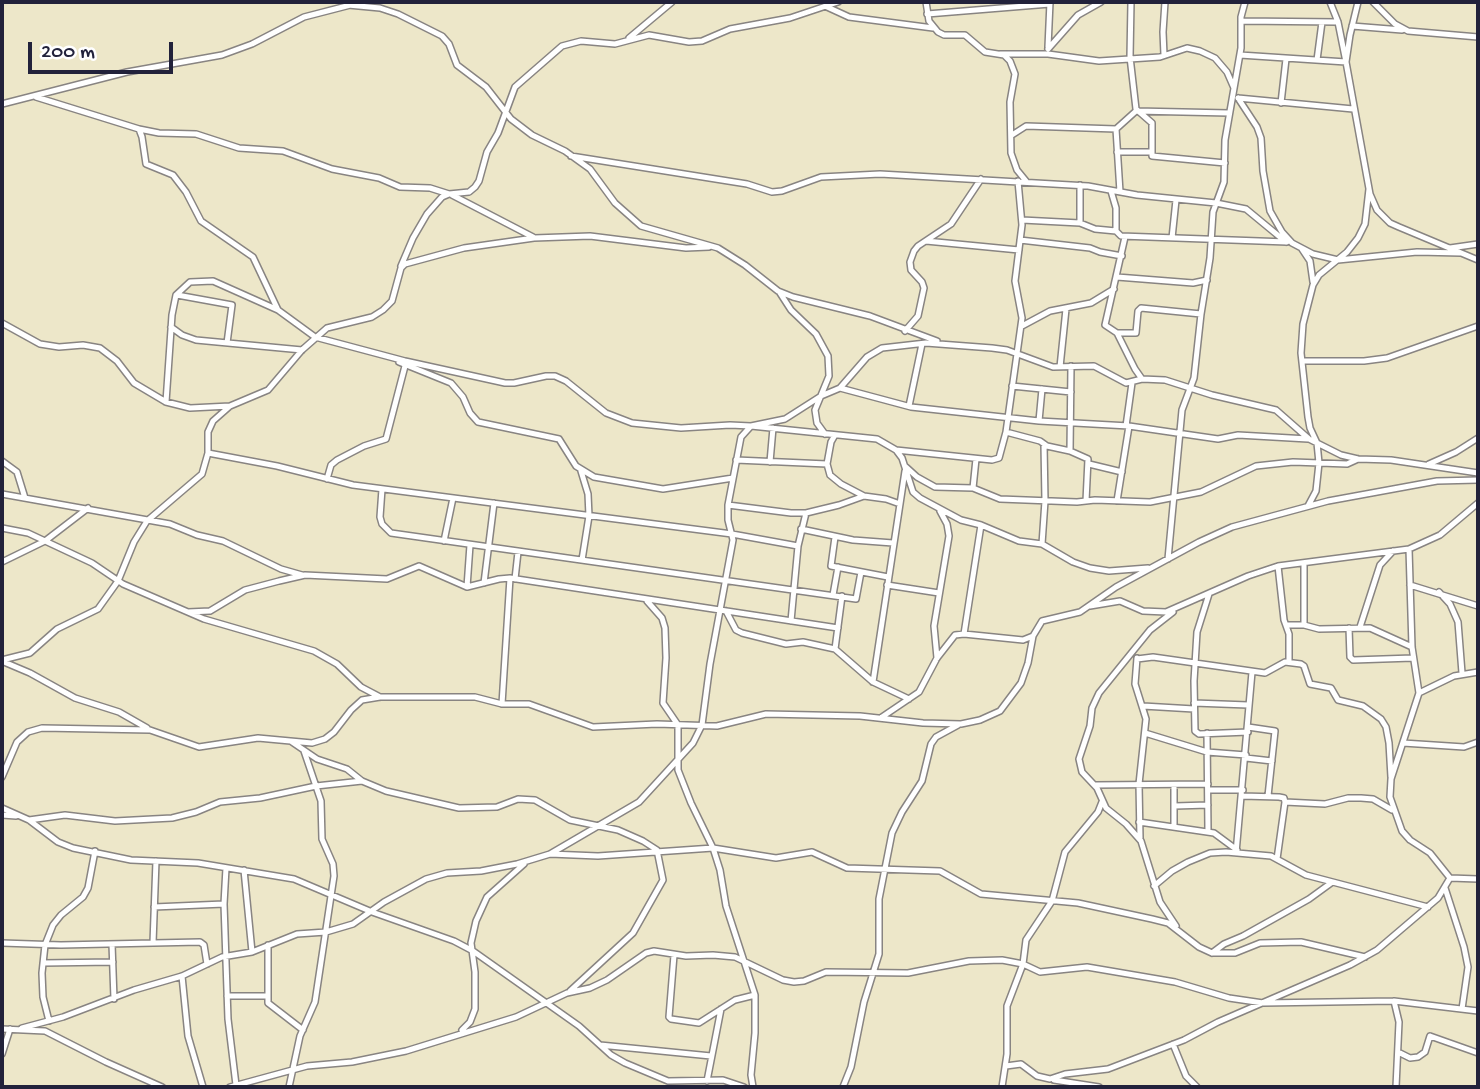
<!DOCTYPE html>
<style>
body{margin:0}
#map{position:relative;width:1480px;height:1089px;overflow:hidden;background:#ede7c9;font-family:"Gochi Hand",sans-serif}
canvas{display:block}
.frame{position:absolute;inset:0;border:4px solid #22223b;pointer-events:none}
.scale{position:absolute;left:28px;top:42px;width:145px;height:32px;box-sizing:border-box;border:4px solid #22223b;border-top:0;padding-left:9px;font-size:21px;line-height:24px;white-space:nowrap;color:#22223b;-webkit-text-stroke:5px #fff;paint-order:stroke}
</style>
<div id="map">
<canvas width="1480" height="1089"></canvas>
<div class="frame"></div>
<div class="scale">200 m</div>
</div>
<script>
const context = document.querySelector('canvas').getContext('2d');
context.lineJoin = 'round';
function shape(rows) {
  const path = new Path2D();
  for (const r of rows) {
    path.moveTo(r[0], r[1]);
    for (let i = 2; i < r.length; i += 2) path.lineTo(r[i], r[i + 1]);
  }
  return path;
}
function strokePath(path, color, width, dash) {
  context.strokeStyle = color;
  context.lineWidth = width;
  context.lineCap = dash ? 'butt' : 'round';
  context.setLineDash(dash || []);
  context.stroke(path);
}
const street = shape([
 [926,2,929,21,938,32,944,35,965,35,985,52,1004,55,1010,61,1015,74,1010,102,1011,153,1017,170,1026,181],
 [1131,2,1130,57,1136,109,1152,123,1152,156,1225,163],
 [1330,2,1338,22,1346,62,1370,194,1377,210,1390,223,1399,227,1478,260],
 [1373,2,1395,24,1408,31,1478,37],
 [348,5,380,8,398,14,442,36,449,44,457,65,486,87,511,119,532,135,565,151,590,169,615,203,641,226,718,248,745,265,778,291,793,297,870,316,937,341],
 [825,6,849,17,933,28],
 [927,14,1050,4],
 [1241,21,1338,22],
 [1352,26,1402,30],
 [629,38,672,2],
 [1048,47,1050,2],
 [1048,49,1078,15,1101,2],
 [1000,54,1048,54,1099,61,1160,57,1187,48,1200,51,1215,58,1227,72,1234,88],
 [1164,55,1163,32,1165,2],
 [1240,55,1346,62,1350,35,1358,2],
 [1317,60,1322,22],
 [36,97,139,129,142,137,146,164,173,175,186,192,201,221,253,257,278,310],
 [1238,98,1257,127,1261,138,1263,171,1270,211,1282,232,1292,243,1313,254,1338,260,1417,252,1461,253],
 [1238,98,1353,109],
 [1281,103,1286,59],
 [2,104,127,72,222,55,252,44,304,17,362,2],
 [139,129,159,133,196,134,239,148,283,151,332,169,379,178,400,187,430,188,449,194,442,197,427,214,413,238,401,266],
 [1116,129,1120,192],
 [1012,135,1026,126,1116,129,1136,111,1229,113],
 [1117,152,1152,152],
 [571,156,747,184,772,192,782,191,821,177,880,174,1088,186,1137,195,1216,203,1246,209,1286,242],
 [1080,185,1080,223],
 [1111,191,1116,208,1116,231,1121,236,1287,242],
 [449,194,469,192,475,187,479,181,487,152,498,133,515,87,562,46,581,41,615,44,649,35,689,42,702,41,730,29,790,18,838,2],
 [452,195,533,237],
 [1022,220,1080,223,1095,229,1116,231],
 [1125,237,1105,325,1117,333,1135,369,1142,379],
 [1172,238,1176,200],
 [1020,240,1090,248,1100,252,1122,256],
 [926,241,1019,250],
 [1450,248,1478,244],
 [1302,249,1310,261,1313,282],
 [1117,277,1193,283,1207,280],
 [780,293,791,310,816,334,828,356,829,376,815,410,817,423,825,434],
 [177,295,232,305,227,343],
 [2,323,40,344,59,347,83,345,100,348,117,361,134,383,166,402,190,408,230,406],
 [1022,326,1050,311,1091,303,1114,289],
 [171,327,182,335,196,340,302,350],
 [905,331,918,316,924,288,922,282,911,270,910,262,914,251,918,246,951,224,981,179],
 [1117,333,1136,333,1138,311,1141,308,1201,314],
 [1303,361,1364,361,1387,358,1478,326],
 [399,362,451,383,463,397,470,413,478,422,559,439,576,466,594,477,663,489,733,478],
 [1060,367,1066,309],
 [1012,386,1071,392],
 [840,388,911,407,1039,421,1129,426,1218,439,1238,435,1308,439],
 [166,402,172,315,176,295,190,282,213,281,278,310,315,337,405,361,505,383,514,383,546,376,555,376,566,381,606,413,632,423,681,428,730,425,751,426,877,439,896,450,902,458,913,492,920,498,961,520,981,525,1019,541,1042,544,1073,562,1090,568,1109,571,1148,568],
 [909,406,922,344],
 [1039,421,1042,389],
 [1126,426,1132,383],
 [1006,432,1040,441,1047,446,1070,451,1088,459,1086,501],
 [835,435,831,442,827,464,830,475,841,484,864,496,886,499,900,504],
 [896,450,992,460,999,458,1006,432,1022,318,1015,281,1022,225,1018,181],
 [1070,451,1071,366],
 [208,453,277,466,353,485,732,534,798,546],
 [736,460,827,464],
 [2,461,17,472,25,498],
 [770,462,773,428],
 [1089,464,1122,472],
 [1429,464,1456,452,1478,438],
 [906,467,917,477,935,487,973,488,1000,499,1077,502,1095,500,1150,502,1201,492,1256,466,1293,462,1347,464,1358,459],
 [581,471,588,494,589,516,582,560],
 [327,479,331,465,337,460,364,446,386,439,405,366],
 [973,488,976,459],
 [382,489,380,517,382,524,391,533,856,599,861,572],
 [2,494,170,524,197,535,223,541,281,569,302,575],
 [1117,501,1129,426],
 [728,505,791,513,806,513,839,505,864,496],
 [1308,506,1316,491,1319,463,1317,443,1310,428,1308,417,1301,353,1303,324,1313,285,1319,275,1347,252,1358,238,1365,224,1369,189],
 [2,528,28,533,92,563,123,584,204,619,314,651,337,664,361,687,380,697],
 [801,529,853,540,893,543],
 [835,537,831,566,888,577],
 [444,541,453,498],
 [1042,544,1045,501,1044,444],
 [1409,549,1412,647,1419,693,1391,779,1390,797,1402,831,1410,840,1430,853,1450,878,1478,879],
 [1168,559,1182,410,1194,378,1201,314,1210,258,1213,212,1224,182,1225,140,1241,48,1241,17,1245,2],
 [2,562,45,541,88,508],
 [1278,566,1284,620,1289,634,1289,662],
 [515,579,518,552],
 [484,583,494,503],
 [887,585,939,593],
 [1410,585,1478,606],
 [467,587,470,545],
 [1439,592,1450,604,1458,622,1462,673],
 [1209,594,1197,632,1194,681,1195,731,1199,734,1248,732],
 [833,595,838,567],
 [647,601,662,618,665,628,666,658,663,703,678,725,678,770,691,803,713,848,720,870,726,906,755,995,755,1033,751,1075,753,1087],
 [1090,606,1120,601,1143,611,1166,612,1248,576,1278,566,1409,549,1440,535,1478,503],
 [726,611,736,630,742,633,786,644,803,642,835,649,873,682,909,699],
 [188,612,210,611,245,590,279,581,305,575,387,579,419,566,467,587,499,579,510,578,838,628],
 [1173,612,1150,630,1099,693,1092,708,1090,726,1079,759,1082,772,1097,788,1106,808,1126,824,1141,841,1160,902,1176,926],
 [791,621,798,546,806,513],
 [1286,625,1304,625,1319,629,1370,628,1412,647],
 [1304,625,1304,563],
 [1360,627,1380,565,1393,551],
 [1349,628,1350,657,1353,660,1413,658],
 [964,634,981,525],
 [835,649,842,596],
 [937,658,934,626,949,536,947,524,940,511],
 [1137,658,1135,684,1146,719,1139,784,1140,838],
 [1137,659,1153,657,1265,673,1285,662,1301,664,1304,666,1310,684,1331,688,1338,700,1363,706,1381,719,1386,727,1389,743,1391,777],
 [2,660,30,653,57,629,98,609,118,581,134,542,147,521,202,474,208,453,208,432,213,421,230,406,268,390,302,350,327,328,372,317,383,310,392,301,401,268,405,264,464,248,534,238,590,236,686,248,709,247],
 [4,662,30,673,75,698,119,712,147,728],
 [873,682,905,471],
 [1419,693,1454,676,1478,672],
 [1194,703,1248,705],
 [502,704,510,578],
 [1143,706,1194,709],
 [882,717,919,692,937,658,955,635,964,634,1023,640,1033,636],
 [1248,727,1275,731,1268,796],
 [1145,733,1207,752,1246,755],
 [1207,733,1208,831],
 [292,742,317,759,347,769,362,781,386,791,459,808,497,807,518,799,535,800,570,820,618,830,643,841,657,850,663,880,633,933,570,991],
 [1403,743,1464,747,1478,742],
 [1246,758,1272,761],
 [2,777,17,742,28,732,42,728,150,730,199,747,258,738,312,743,325,739,334,732,351,710,362,700,380,697,475,697,502,704,529,704,593,727,657,724,717,726,766,714,860,716,923,723,961,724,980,720,1000,711,1021,683,1028,663,1033,636,1042,621,1080,612,1116,587,1199,542,1232,527,1328,501,1437,481,1478,480],
 [1095,785,1208,784],
 [1174,785,1174,827],
 [1208,790,1243,790],
 [1242,796,1279,797,1284,798,1285,802,1325,804,1348,798,1361,798,1373,799,1392,810],
 [1175,806,1208,805],
 [2,808,29,820,58,842,73,848,131,860,198,863,294,879,372,912,454,941,473,951,579,1026,611,1055,625,1063,668,1081,723,1080,744,1087],
 [2,815,16,816],
 [29,820,65,815,115,821,172,818,196,812,220,802,260,798,316,786,362,781],
 [1139,822,1214,833,1237,850],
 [1236,853,1252,672],
 [550,854,598,856,713,848,776,858,812,852,847,868,940,871,981,894,1078,903,1152,919,1168,923,1199,947,1212,953,1235,953,1260,943,1301,942,1365,957],
 [1277,859,1285,802],
 [226,868,224,904,228,1019,236,1085],
 [244,870,252,952],
 [1154,886,1172,871,1188,862,1210,853,1226,852,1271,856,1306,875,1428,907],
 [1445,888,1464,947,1468,967,1462,1009],
 [154,907,224,904],
 [2,943,61,945,200,942,204,945,207,964],
 [153,943,156,861],
 [112,944,114,999],
 [268,945,268,1003,303,1030],
 [1212,953,1224,944,1243,936,1309,899,1331,883],
 [674,955,669,1017,671,1019,699,1023,735,1000,755,995],
 [43,963,113,962],
 [182,976,188,1036,203,1087],
 [227,996,267,996],
 [1394,1001,1399,1022,1396,1087],
 [49,1021,43,997,42,973,45,945,53,925,61,915,83,897,88,888,95,851],
 [22,1028,63,1017,134,990,182,976,222,957,252,952,297,934,326,932,353,924,384,902,426,879,447,873,481,871,517,864,550,854,639,802,693,743,702,725,710,664,733,540,728,520,728,505,741,437,751,426,785,419,821,396,840,388,867,357,882,348,926,343,992,348,1007,350,1053,367,1094,366,1126,383,1142,379,1165,380,1212,395,1276,410,1309,439,1341,455,1358,459,1391,460,1478,473],
 [2,1029,45,1031,106,1062,162,1087],
 [462,1030,470,1022,475,1009,475,972,471,943,476,921,487,897,524,864],
 [1173,1044,1186,1076,1197,1087],
 [600,1045,711,1056],
 [1398,1052,1410,1058,1418,1057,1425,1052,1430,1036,1478,1053],
 [2,1054,10,1029],
 [1006,1066,1021,1064,1037,1076,1050,1079,1065,1074,1108,1069,1184,1040,1218,1022,1350,965,1377,950,1438,898,1450,878],
 [1054,1080,1099,1087],
 [707,1081,721,1009],
 [230,1087,307,1066,352,1062,406,1051,516,1017,567,993,590,988,607,980,646,953,654,951,686,956,713,955,735,957,783,980,794,982,804,981,826,972,908,973,969,961,1002,960,1023,964,1040,972,1087,967,1175,982,1229,998,1263,1003,1394,1001,1478,1011],
 [289,1087,300,1036,315,1002,334,876,333,864,322,839,321,801,304,751],
 [843,1087,851,1067,864,1002,879,954,879,899,892,833,902,812,922,781,931,744,936,737,958,725],
 [1002,1087,1007,1054,1007,1006,1023,964,1026,940,1052,901,1065,852,1098,812,1102,802]
]);
strokePath(street, '#888482', 8);
strokePath(street, '#fff', 5);
</script>
